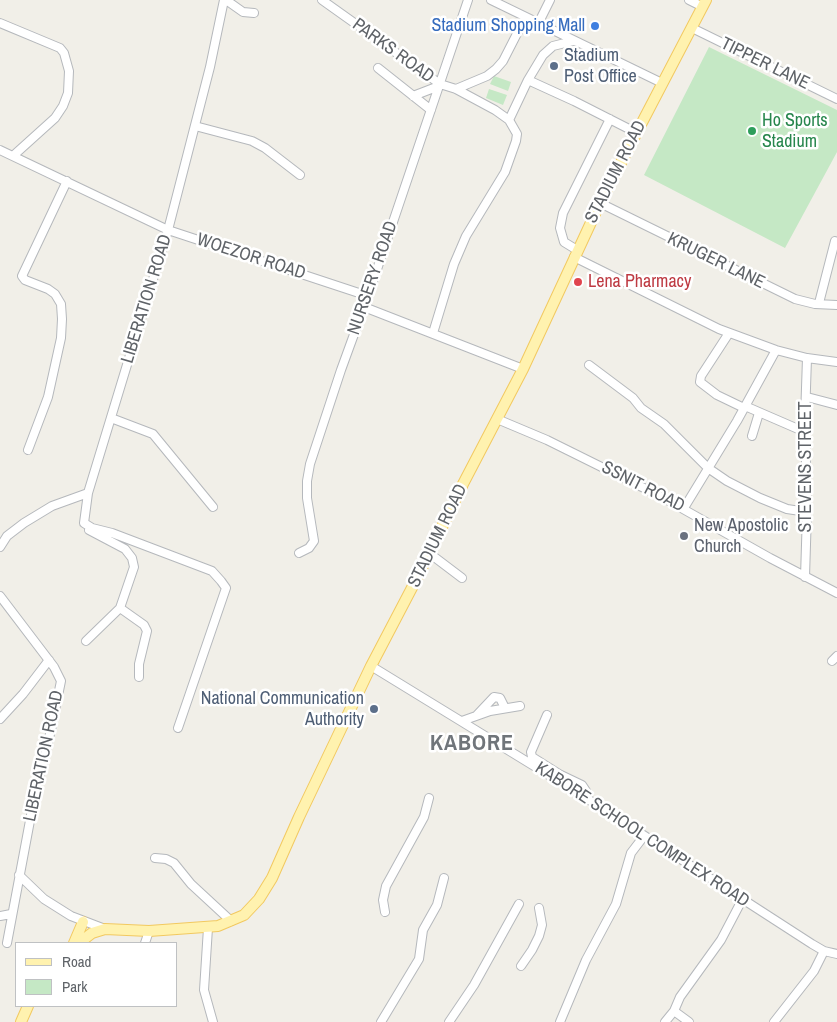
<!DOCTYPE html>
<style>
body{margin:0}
#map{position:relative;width:837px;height:1022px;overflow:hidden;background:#f1efe8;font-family:"Archivo Narrow",sans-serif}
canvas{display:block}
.legend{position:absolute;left:15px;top:942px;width:162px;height:65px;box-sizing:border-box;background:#fff;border:1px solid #bfc1c3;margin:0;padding:6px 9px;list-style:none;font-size:15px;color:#5f6368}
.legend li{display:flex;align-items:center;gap:10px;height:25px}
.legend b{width:25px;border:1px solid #bfc1c3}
</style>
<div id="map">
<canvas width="837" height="1022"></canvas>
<ul class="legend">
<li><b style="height:6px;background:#fff2af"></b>Road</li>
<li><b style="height:14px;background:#c5e8c5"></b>Park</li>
</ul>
</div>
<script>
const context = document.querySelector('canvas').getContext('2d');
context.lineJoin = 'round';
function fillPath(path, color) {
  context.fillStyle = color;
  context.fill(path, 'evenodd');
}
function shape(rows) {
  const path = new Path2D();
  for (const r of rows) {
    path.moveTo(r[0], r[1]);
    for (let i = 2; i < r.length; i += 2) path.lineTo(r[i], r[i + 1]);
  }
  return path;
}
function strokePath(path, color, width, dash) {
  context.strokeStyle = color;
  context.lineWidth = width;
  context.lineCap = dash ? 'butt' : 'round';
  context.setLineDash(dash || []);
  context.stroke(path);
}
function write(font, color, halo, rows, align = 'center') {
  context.font = font + ' "Archivo Narrow",sans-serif';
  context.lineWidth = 5;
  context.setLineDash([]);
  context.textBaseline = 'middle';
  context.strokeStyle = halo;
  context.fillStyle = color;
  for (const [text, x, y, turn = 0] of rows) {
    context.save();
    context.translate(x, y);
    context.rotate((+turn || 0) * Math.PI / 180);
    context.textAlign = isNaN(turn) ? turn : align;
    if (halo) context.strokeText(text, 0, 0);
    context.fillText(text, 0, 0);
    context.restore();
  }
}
const green = shape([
 [709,47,837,110,837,152,785,248,644,175],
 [494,76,511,82,508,91,490,84],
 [489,89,507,95,503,105,486,98]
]);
const minor = shape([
 [226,0,243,12,254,13],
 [322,0,440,84,456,89,495,110,509,120,517,134,516,141,505,172,466,236,454,264,433,333],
 [491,0,662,83],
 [689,0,703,7],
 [0,23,60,48,64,53,69,71,68,93,63,106,55,118,14,155],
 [538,24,550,0],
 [692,28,837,99],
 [378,68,431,110],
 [528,80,574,101,637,133],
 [456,89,487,76,496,69,503,61,525,18],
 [413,96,439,86],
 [509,120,528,80,543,55,553,46,573,41],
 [195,126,252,141,265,148,300,175],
 [0,150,168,230,368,296],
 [600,203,795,299,815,304,837,305],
 [577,250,564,242,560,228,563,213,610,119],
 [574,257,719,329,776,350,807,358,837,362],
 [819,303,835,241],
 [364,307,523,369],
 [729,333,701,376,700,382,717,395,744,408],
 [589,365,633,398,641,408,664,424,708,468,727,481,760,498,787,509,807,512],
 [807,397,837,405],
 [745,406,805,432],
 [111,418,153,434,213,507],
 [497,419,547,440,660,496,770,558,837,593],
 [752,436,759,413],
 [28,450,48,397,61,338,62,319,61,304,55,294,48,289,25,280,22,276,67,181],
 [88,493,84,523,92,528,112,533,212,571,221,581,226,588,178,728],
 [684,508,737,421,776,350],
 [0,547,7,536,24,523,52,506,88,493,168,230,210,67,224,0],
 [299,553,309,548,314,541,307,498,307,481,310,464,341,370,368,296,468,0],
 [429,553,462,578],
 [805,577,807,512,805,418,807,358],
 [0,596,54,667,61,681,51,730,35,794,7,943],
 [120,608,144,625,147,631,139,664,139,677],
 [86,641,120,608,134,567,132,558,125,549,89,530],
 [832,661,837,656],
 [371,666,583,796,812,944,824,951,837,954],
 [477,715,494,697,500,698,505,708],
 [547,715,531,752,532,757,559,774,582,785,586,791,583,796],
 [0,719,23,694,49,660],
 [462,721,490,711,520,706],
 [155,858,166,859,174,863,191,884,231,921],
 [19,875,44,899,71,916,105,929],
 [385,912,383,900,386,886,424,817,429,798],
 [0,916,11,914],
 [208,928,204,990,213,1022],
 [145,943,149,931],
 [521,966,532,950,539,936,542,925,539,908],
 [674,1011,689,1022],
 [381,1022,419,959,423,930,437,905,444,878],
 [449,1022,474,985,519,904],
 [560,1022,586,960,616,904,631,853,644,836],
 [665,1022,674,1011,680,997,721,940,742,900],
 [774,1022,814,971,824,951]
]);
const major = shape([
 [74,943,83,922],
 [79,943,92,933,105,929,149,931,218,926,244,915,259,899,272,878,299,817,371,666,416,580,463,484,523,369,600,203,706,0],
 [21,1022,28,1006]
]);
const markers = [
 [595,26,5,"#3f7fe0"],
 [554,66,5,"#5c6f8a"],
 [752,131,5,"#2e9e5b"],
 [578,282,5,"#e0444e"],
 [684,536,5,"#6b7280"],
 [374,709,5,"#5c6f8a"]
];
const shopNames = [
 ["Stadium Shopping Mall",585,26]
];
const streetNames = [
 ["PARKS ROAD",393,51,36],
 ["TIPPER LANE",765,64,26],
 ["STADIUM ROAD",616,172,-63],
 ["WOEZOR ROAD",251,257,18],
 ["KRUGER LANE",716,261,26],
 ["NURSERY ROAD",373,278,-71],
 ["LIBERATION ROAD",147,299,-73],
 ["STEVENS STREET",806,467,-90],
 ["SSNIT ROAD",643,487,27],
 ["STADIUM ROAD",438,536,-64],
 ["LIBERATION ROAD",44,756,-78],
 ["KABORE SCHOOL COMPLEX ROAD",642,835,33]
];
const serviceNames = [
 ["Stadium",564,56],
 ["Post Office",564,77],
 ["National Communication",364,699,"right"],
 ["Authority",364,720,"right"]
];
const leisureNames = [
 ["Ho Sports",762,121],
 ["Stadium",762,142]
];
const healthNames = [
 ["Lena Pharmacy",588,282]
];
const worshipNames = [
 ["New Apostolic",694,526],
 ["Church",694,547]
];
const districtNames = [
 ["KABORE",472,744]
];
fillPath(green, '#c5e8c5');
strokePath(minor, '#b5b8bc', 10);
strokePath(major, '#f2c960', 12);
strokePath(minor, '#fff', 8);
strokePath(major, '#fff2af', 10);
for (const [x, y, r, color] of markers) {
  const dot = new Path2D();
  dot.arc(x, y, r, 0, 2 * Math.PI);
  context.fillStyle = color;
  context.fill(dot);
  strokePath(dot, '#fff', 2);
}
write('18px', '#366cbe', '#fff', shopNames, 'right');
write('18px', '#5f6368', '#fff', streetNames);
write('18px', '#4e5e75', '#fff', serviceNames, 'left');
write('18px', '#27864d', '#fff', leisureNames, 'left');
write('18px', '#be3a42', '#fff', healthNames, 'left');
write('18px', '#5b616d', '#fff', worshipNames, 'left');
context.letterSpacing = '1px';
write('bold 22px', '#70757a', '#fff', districtNames);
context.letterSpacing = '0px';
</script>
